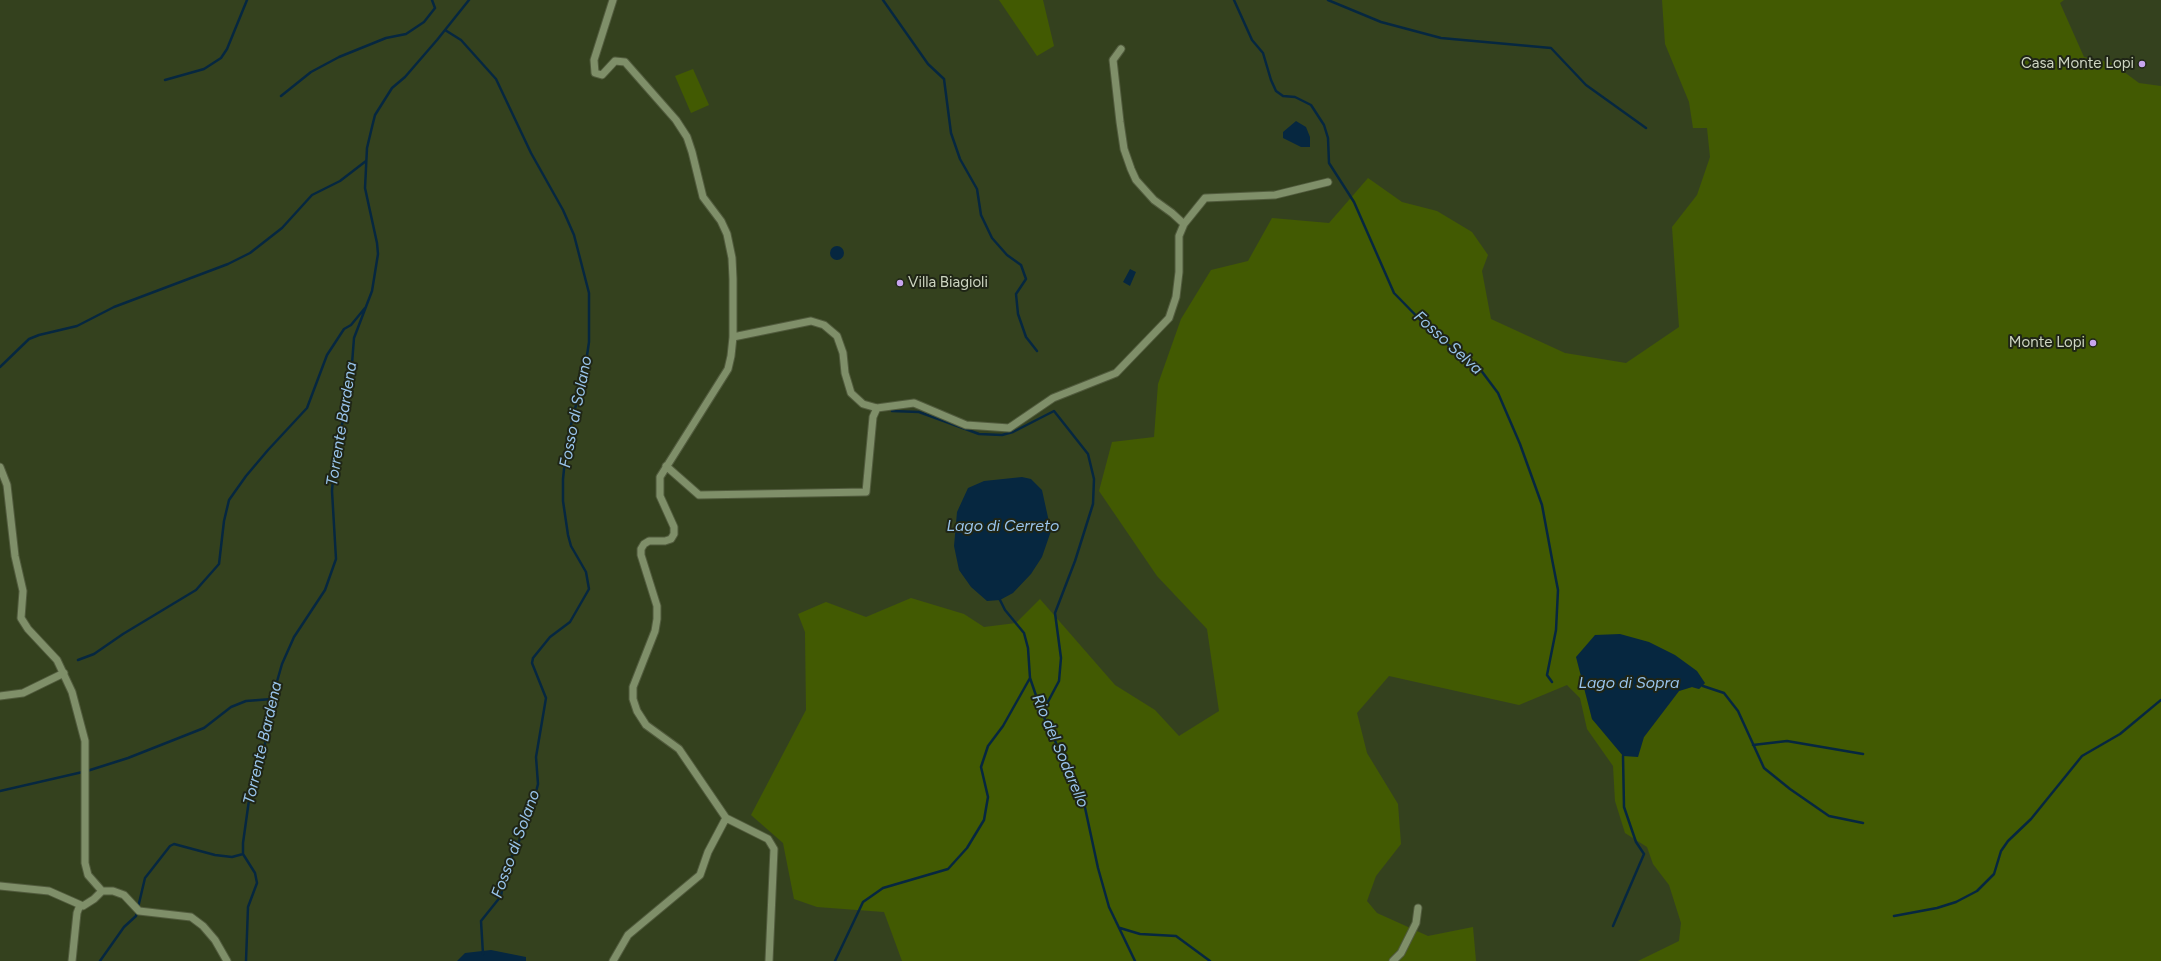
<!DOCTYPE html>
<style>
body{margin:0}
canvas{display:block;background:#34411e}
</style>
<canvas width="2161" height="961"></canvas>
<script>
const context = document.querySelector('canvas').getContext('2d');
context.lineJoin = 'round';
function fillPath(path, color) {
  context.fillStyle = color;
  context.fill(path, 'evenodd');
}
function shape(rows) {
  const path = new Path2D();
  for (const r of rows) {
    if (r.length === 3) {
      path.moveTo(r[0] + r[2], r[1]);
      path.arc(r[0], r[1], r[2], 0, 2 * Math.PI);
      continue;
    }
    path.moveTo(r[0], r[1]);
    for (let i = 2; i < r.length; i += 2) path.lineTo(r[i], r[i + 1]);
  }
  return path;
}
function strokePath(path, color, width, dash) {
  context.strokeStyle = color;
  context.lineWidth = width;
  context.lineCap = dash ? 'butt' : 'round';
  context.setLineDash(dash || []);
  context.stroke(path);
}
function write(font, color, halo, rows, align = 'center') {
  context.font = font + ' Figtree,sans-serif';
  context.lineWidth = 4;
  context.setLineDash([]);
  context.textBaseline = 'middle';
  context.strokeStyle = halo;
  context.fillStyle = color;
  for (const [text, x, y, turn = 0] of rows) {
    context.save();
    context.translate(x, y);
    context.rotate((+turn || 0) * Math.PI / 180);
    context.textAlign = isNaN(turn) ? turn : align;
    if (halo) context.strokeText(text, 0, 0);
    context.fillText(text, 0, 0);
    context.restore();
  }
}
const green = shape([
 [999,0,1043,0,1054,46,1037,56],
 [1662,0,2064,0,2060,3,2084,57,2112,63,2139,83,2161,86,2161,961,1638,961,1679,941,1681,923,1669,885,1653,864,1647,847,1625,833,1615,801,1613,766,1587,729,1580,698,1567,685,1519,705,1389,676,1357,713,1367,753,1398,804,1401,844,1376,876,1367,901,1377,913,1428,936,1473,927,1476,961,902,961,884,912,817,907,794,899,783,843,751,815,806,710,805,632,798,614,826,602,866,617,911,598,964,614,984,627,1016,623,1040,599,1115,685,1155,710,1179,736,1219,711,1207,629,1157,576,1099,491,1112,442,1154,437,1158,384,1181,319,1211,270,1248,261,1272,218,1329,223,1368,178,1402,202,1437,211,1472,232,1488,255,1482,271,1491,319,1565,353,1626,363,1679,327,1672,227,1697,195,1710,157,1707,128,1693,128,1689,102,1665,44],
 [1705,683,1699,689,1692,687,1679,691,1644,737,1605,733,1592,719,1587,696],
 [693,69,709,105,691,113,675,76]
]);
const water = shape([
 [1296,121,1306,127,1310,137,1310,147,1301,147,1283,138,1283,132],
 [837,253,7],
 [1130,269,1136,272,1130,286,1123,282],
 [1022,477,1031,479,1042,490,1051,531,1042,557,1031,574,1013,593,1000,600,987,601,971,587,959,570,954,546,957,512,968,488,984,481],
 [1620,634,1649,642,1675,655,1697,671,1705,683,1699,689,1692,687,1679,691,1644,737,1638,757,1623,756,1592,719,1576,657,1595,635],
 [491,950,526,957,526,961,457,961,465,953]
]);
const stream = shape([
 [883,0,928,64,944,79,951,133,960,159,977,189,981,215,992,238,1007,255,1021,265,1026,279,1016,294,1018,314,1026,337,1037,351],
 [1234,0,1252,40,1263,53,1271,80,1276,91,1283,96,1295,97,1311,105,1324,125,1328,138,1329,163,1354,202,1394,293,1434,334,1480,369,1498,393,1520,444,1542,505,1552,559,1558,590,1556,630,1547,675,1552,682],
 [1328,0,1381,22,1441,38,1551,48,1586,85,1646,128],
 [445,30,461,40,496,79,531,153,563,210,574,235,589,293,589,342,585,369,567,441,563,479,563,501,568,535,571,546,586,572,589,589,570,622,550,637,533,658,532,663,546,698,536,757,538,784,535,796,527,814,517,848,506,866,501,896,481,921,483,954],
 [165,80,204,69,221,58,227,49,247,0],
 [281,96,311,72,339,57,386,38,406,34,424,22,435,8,432,0],
 [0,367,29,339,39,335,77,326,114,307,228,264,250,253,282,228,312,195,340,181,366,161],
 [892,411,919,412,979,434,1002,435,1013,432,1054,411,1088,454,1094,479,1093,504,1075,561,1055,613,1061,658,1059,681,1042,713],
 [1000,600,1005,610,1024,633,1028,648,1030,678,1042,713,1084,803,1098,868,1109,907,1135,961],
 [78,660,94,654,123,634,196,590,219,564,224,521,229,500,246,476,268,450,307,408,327,355,344,329,351,325,365,308],
 [1703,686,1724,693,1738,711,1764,768,1790,789,1829,816,1863,823],
 [1753,745,1787,741,1863,754],
 [0,791,87,771,128,758,204,728,231,707,246,701,272,699],
 [1894,916,1937,908,1956,902,1977,891,1994,874,2001,851,2008,841,2031,819,2082,756,2120,734,2161,700],
 [1613,926,1644,854,1636,842,1624,807,1623,756],
 [1120,928,1140,934,1176,936,1210,961],
 [100,961,124,927,136,916,145,878,170,846,174,844,215,855,232,857,243,854],
 [246,961,248,907,257,883,255,873,243,854,243,843,249,800,263,757,272,699,282,664,294,637,325,590,336,559,332,491,334,467,351,377,354,338,372,291,378,254,377,243,365,188,367,148,372,127,375,115,392,88,405,77,437,40,469,0],
 [835,961,863,902,883,888,948,869,967,848,984,820,988,797,981,767,988,746,1003,726,1030,678]
]);
const minor = shape([
 [613,0,594,60,595,73,602,75,615,61,625,62,676,120,687,137,692,152,703,197,721,221,727,234,732,258,733,279,733,337,731,356,728,369,660,477,660,496,674,527,674,534,671,539,665,541,649,541,644,544,641,549,641,555,657,606,657,619,655,631,633,687,633,699,637,711,646,725,679,749,726,818,768,839,774,849,769,961],
 [1121,49,1113,60,1120,122,1124,149,1131,169,1136,180,1154,200,1172,213,1184,224],
 [733,337,811,321,824,325,837,336,843,353,845,373,851,393,863,404,877,408,914,403,966,425,1009,428,1053,398,1116,373,1169,318,1176,297,1179,272,1179,236,1184,224,1205,198,1275,195,1328,182],
 [666,466,699,495,866,492,873,417,877,408],
 [0,467,7,485,15,556,23,591,21,618,28,629,57,660,72,692,85,741,85,863,88,875,102,891],
 [0,696,23,693,64,673],
 [0,886,49,891,83,906,94,899,102,891,113,891,124,895,139,911,191,917,203,926,215,940,227,961],
 [72,961,77,913,80,905],
 [613,961,628,935,700,875,708,852,726,818],
 [1393,961,1401,953,1416,923,1418,908]
]);
const markers = [
 [2142,64,4,"#c8a5ef"],
 [900,283,4,"#c8a5ef"],
 [2093,343,4,"#c8a5ef"]
];
const poiNames = [
 ["Casa Monte Lopi",2134,64],
 ["Villa Biagioli",908,283,"left"],
 ["Monte Lopi",2085,343]
];
const waterNames = [
 ["Fosso Selva",1448,343,42],
 ["Fosso di Solano",576,412,-79],
 ["Torrente Bardena",342,424,-81],
 ["Lago di Cerreto",1003,526],
 ["Lago di Sopra",1629,683],
 ["Torrente Bardena",263,743,-77],
 ["Rio del Sodarello",1060,751,67],
 ["Fosso di Solano",516,844,-70]
];
fillPath(green, '#425a02');
fillPath(water, '#062740');
strokePath(stream, '#062740', 2.5);
strokePath(minor, '#515b3d', 9);
strokePath(minor, '#7f8f69', 7);
for (const [x, y, r, color] of markers) {
  const dot = new Path2D();
  dot.arc(x, y, r, 0, 2 * Math.PI);
  context.fillStyle = color;
  context.fill(dot);
  strokePath(dot, '#1f2516', 1.5);
}
write('15px', '#cdd5c1', '#1f2516', poiNames, 'right');
write('italic 16px', '#99c4eb', '#1f2516', waterNames);
</script>
